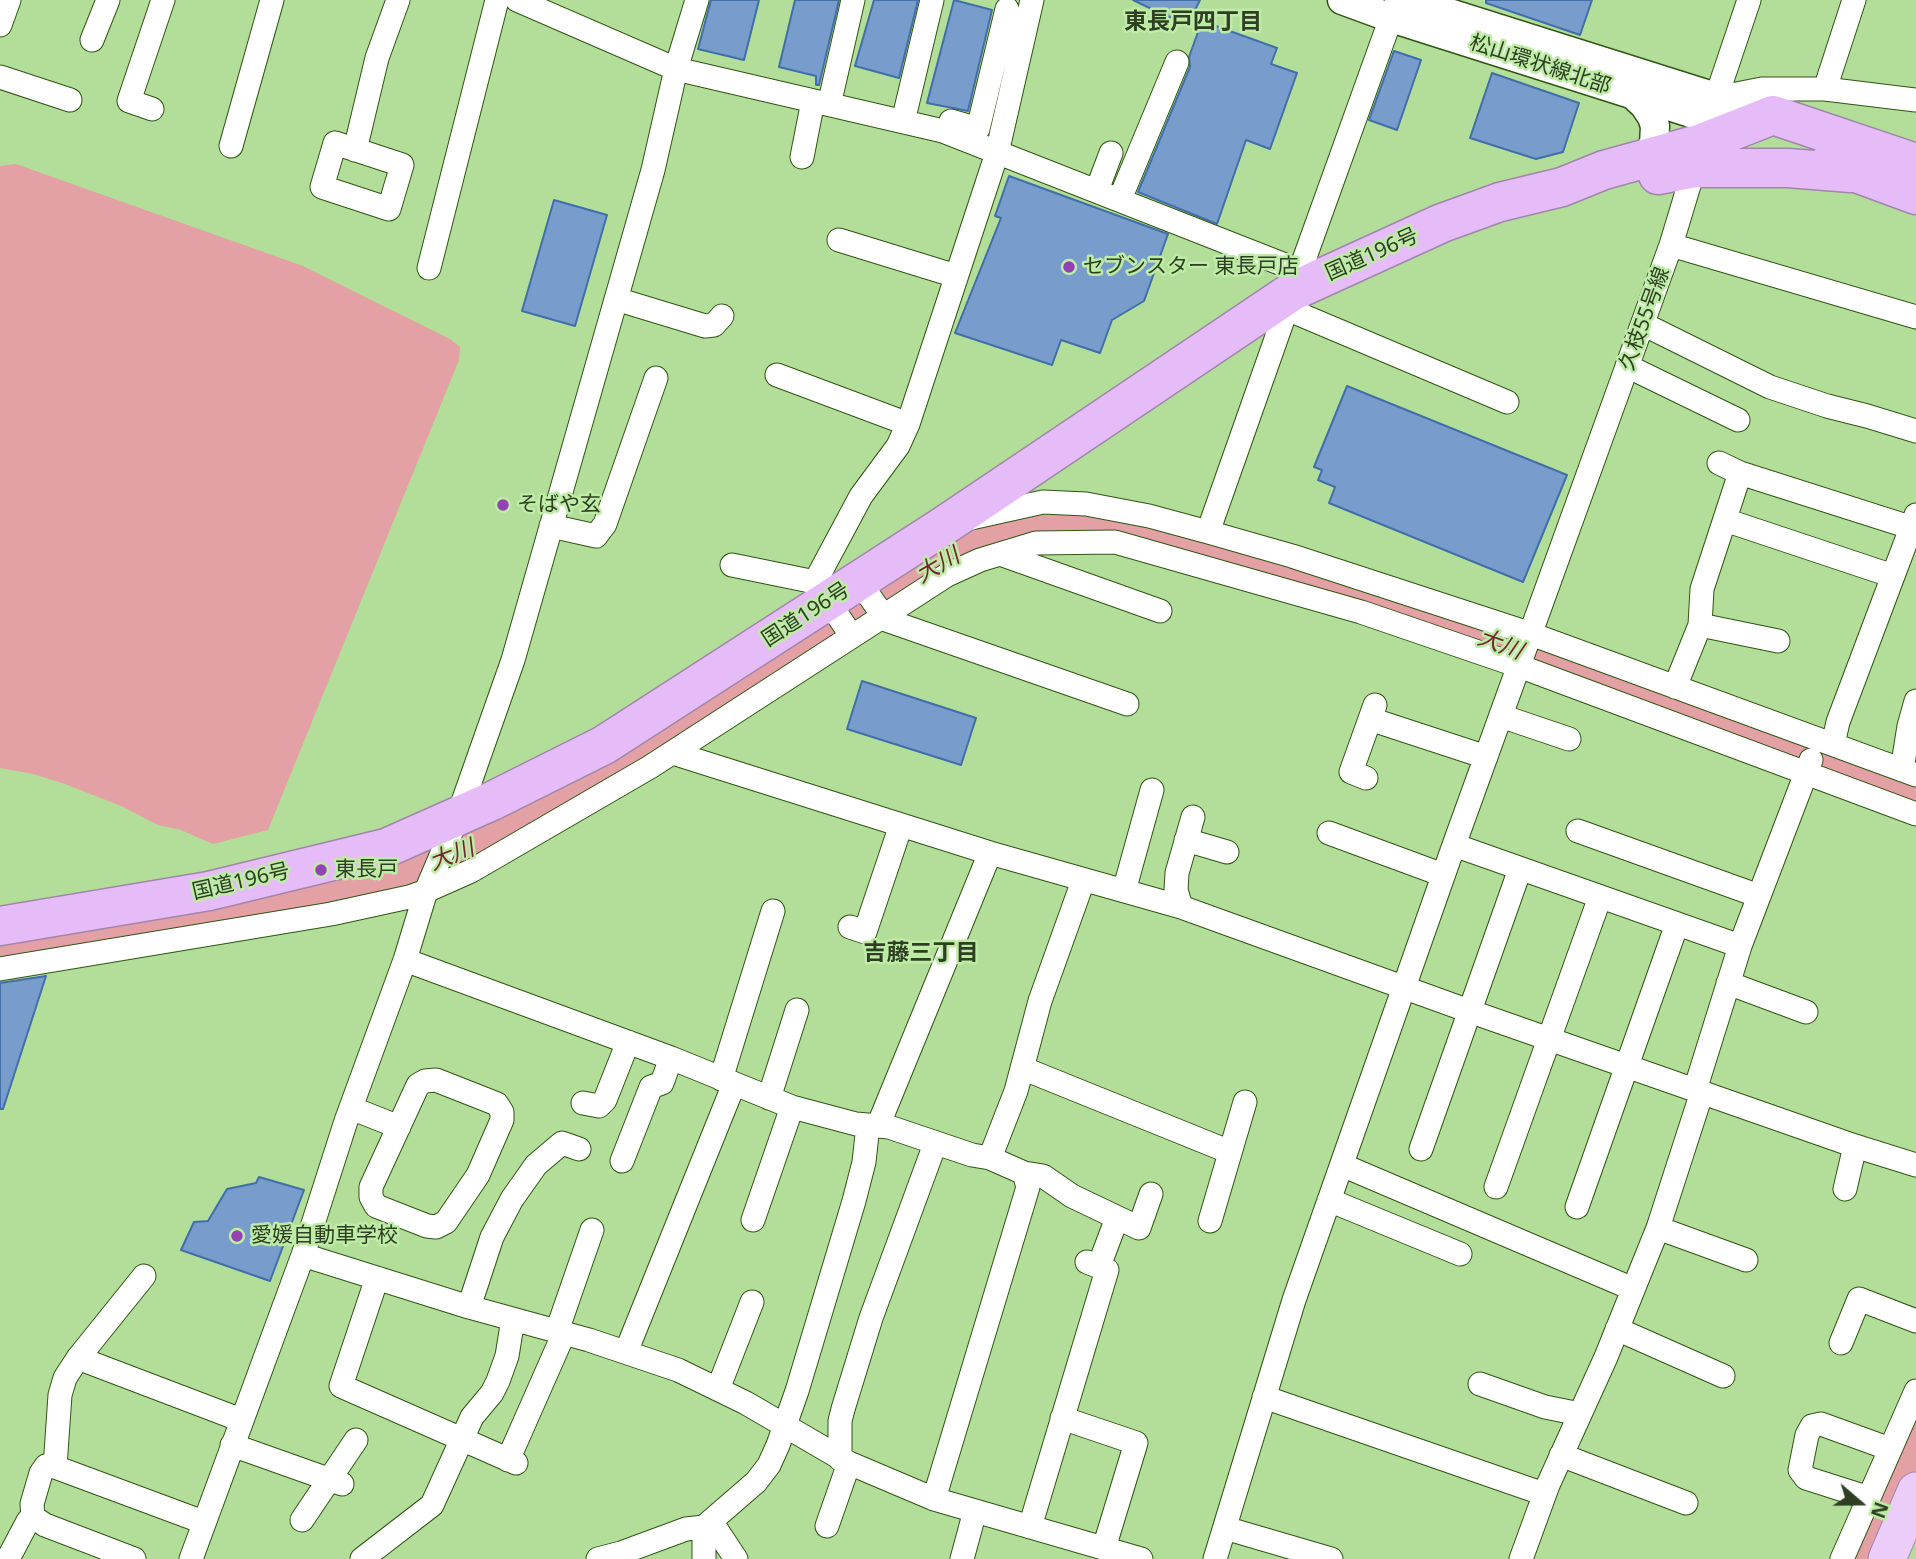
<!DOCTYPE html>
<meta charset="utf-8">
<style>
body{margin:0}
#map{position:relative;width:1916px;height:1559px;overflow:hidden;background:#b2de99;font-family:"Noto Sans",sans-serif}
canvas{display:block}
.north{position:absolute;left:1825px;top:1468px;width:70px;height:70px;-webkit-text-stroke:5px #beeca6;paint-order:stroke;rotate:110deg;font-size:19px;font-weight:700;line-height:28px;text-align:center;color:#2e3f23}
.north::after{content:'';display:block;margin:auto;width:24px;height:32px;background:#2e3f23;clip-path:polygon(50% 0,100% 100%,50% 72%,0 100%)}
</style>
<div id="map">
<canvas width="1916" height="1559"></canvas>
<div class="north">N</div>
</div>
<script>
const context = document.querySelector('canvas').getContext('2d');
context.lineJoin = 'round';
function fillPath(path, color) {
  context.fillStyle = color;
  context.fill(path, 'evenodd');
}
function shape(rows) {
  const path = new Path2D();
  for (const r of rows) {
    path.moveTo(r[0], r[1]);
    for (let i = 2; i < r.length; i += 2) path.lineTo(r[i], r[i + 1]);
  }
  return path;
}
function strokePath(path, color, width, dash) {
  context.strokeStyle = color;
  context.lineWidth = width;
  context.lineCap = dash ? 'butt' : 'round';
  context.setLineDash(dash || []);
  context.stroke(path);
}
function write(font, color, halo, rows, align = 'center') {
  context.font = font + ' "Noto Sans","Noto Sans JP",sans-serif';
  context.lineWidth = 5;
  context.setLineDash([]);
  context.textBaseline = 'middle';
  context.strokeStyle = halo;
  context.fillStyle = color;
  for (const [text, x, y, turn = 0] of rows) {
    context.save();
    context.translate(x, y);
    context.rotate((+turn || 0) * Math.PI / 180);
    context.textAlign = isNaN(turn) ? turn : align;
    if (halo) context.strokeText(text, 0, 0);
    context.fillText(text, 0, 0);
    context.restore();
  }
}
const water = shape([
 [16,164,303,266,450,339,460,347,459,360,268,830,213,844,181,830,158,825,121,806,65,784,33,774,0,768,0,166]
]);
const river = shape([
 [0,952,329,897,469,852,622,767,860,612,979,542,1056,526,1118,529,1268,567,1442,623,1782,743,1916,795],
 [1863,1559,1916,1436]
]);
const building = shape([
 [711,0,759,0,744,60,698,49,711,0],
 [795,0,839,0,819,85,816,85,816,76,779,67,795,0],
 [874,0,918,0,899,78,855,66,874,0],
 [954,0,992,10,968,111,927,103,954,0],
 [1133,0,1200,0,1187,26,1133,0],
 [1486,0,1592,0,1580,35,1486,3,1486,0],
 [1202,21,1277,48,1271,64,1297,73,1270,149,1246,140,1217,224,1138,192,1190,67,1189,57,1202,21],
 [1394,51,1421,60,1397,130,1369,120,1394,51],
 [1492,73,1579,103,1563,152,1536,159,1470,138,1492,73],
 [1009,176,1168,234,1144,301,1112,320,1100,353,1061,340,1052,365,955,333,1001,218,995,216,1009,176],
 [554,200,607,215,575,326,522,311,554,200],
 [1347,386,1567,475,1523,582,1329,503,1335,487,1318,480,1322,470,1314,467,1347,386],
 [862,681,976,718,961,765,847,729,862,681],
 [46,976,3,1109,0,1109,0,983,46,976],
 [259,1177,304,1190,270,1281,181,1250,194,1222,208,1221,227,1189,256,1183,259,1177]
]);
const minor = shape([
 [517,0,676,69,943,131,1300,271],
 [1854,0,1825,89,1916,100],
 [0,25,9,0],
 [92,40,108,0],
 [0,77,70,100],
 [832,92,853,0],
 [1716,98,1762,89,1825,89],
 [152,109,129,101,163,0],
 [906,109,932,0],
 [1711,113,1749,0],
 [951,121,978,129,1007,9],
 [335,143,402,165,389,209,322,187,335,143],
 [231,146,272,0],
 [355,150,377,58,398,0],
 [802,157,813,101],
 [1097,190,1111,153],
 [1120,199,1177,62],
 [839,240,956,276],
 [1671,245,1916,317],
 [429,268,497,0],
 [616,299,705,326,714,325,722,316],
 [1287,309,1507,402],
 [1643,324,1770,387,1827,406,1867,416,1916,431],
 [1627,366,1738,420],
 [777,375,908,424],
 [1719,463,1740,473,1916,529],
 [971,518,1043,502,1086,504,1149,516,1208,532,1292,556,1531,634,1916,775],
 [1725,520,1893,576],
 [551,526,596,536,605,524,656,378],
 [1208,532,1300,271,1396,4],
 [1000,554,1160,611],
 [732,565,815,582],
 [859,581,886,620,1127,704],
 [1700,625,1778,641],
 [851,635,815,582,861,496,898,446,908,424,997,153,1032,0],
 [1675,687,1700,625,1702,589,1740,473],
 [1501,716,1569,739],
 [1370,719,1486,757],
 [1833,744,1838,722,1916,515],
 [673,753,990,853,1181,907,1469,1011,1855,1146,1916,1165],
 [1902,770,1909,726,1916,701],
 [1366,778,1351,772,1375,705],
 [1578,831,1759,896],
 [1329,833,1443,875],
 [1186,840,1227,852],
 [1454,845,1740,946],
 [1124,891,1152,790],
 [1181,907,1176,890,1177,873,1193,817],
 [850,927,865,932,901,825],
 [405,960,671,1058,792,1107,856,1124,889,1127,972,1155,990,1158,1024,1173,1043,1176,1072,1196,1139,1228,1151,1194],
 [0,969,331,914,409,897,426,891,471,871,650,767,947,575,980,560,1036,543,1115,542,1361,612,1519,666,1916,814],
 [1728,983,1806,1012],
 [1022,1068,1230,1152],
 [721,1079,773,911],
 [436,1080,497,1104,502,1112,502,1120,478,1175,446,1222,436,1227,427,1226,376,1206,371,1197,371,1187,418,1085,425,1081,436,1080],
 [1695,1090,1740,946,1811,760],
 [769,1098,797,1010],
 [583,1103,599,1106,605,1100,628,1042],
 [351,1108,399,1127],
 [878,1126,990,853],
 [1421,1149,1520,869],
 [990,1158,1016,1091,1040,1001,1083,881],
 [622,1161,651,1087,662,1083,671,1058],
 [1342,1165,1633,1289],
 [1496,1187,1600,897],
 [1845,1189,1855,1146],
 [1329,1200,1460,1254],
 [1577,1207,1677,924],
 [753,1220,792,1107],
 [1210,1221,1245,1102],
 [1658,1228,1746,1260],
 [303,1255,469,1307,589,1340,678,1370,746,1403,849,1463,934,1499,1141,1559],
 [1099,1266,1117,1218],
 [144,1276,78,1358,65,1378,60,1395,55,1467,203,1522],
 [377,1278,341,1386,516,1463],
 [469,1307,492,1237,512,1199,536,1165,562,1143,579,1149],
 [1617,1329,1723,1376],
 [557,1331,592,1230],
 [1841,1343,1859,1299,1916,1321],
 [626,1352,734,1084],
 [78,1358,241,1420],
 [1480,1384,1545,1407,1580,1414],
 [718,1389,752,1302],
 [1264,1397,1544,1494],
 [1062,1418,1136,1443,1104,1548],
 [232,1445,342,1484],
 [1561,1455,1686,1503],
 [840,1459,840,1421,843,1409,871,1318,935,1144],
 [508,1460,564,1333],
 [55,1467,46,1466,41,1473,32,1504,33,1517,45,1525,134,1559],
 [1869,1498,1806,1478,1800,1470,1807,1435,1812,1426,1821,1424,1890,1449],
 [934,1499,1028,1187,1024,1173],
 [302,1520,356,1440],
 [711,1521,736,1559],
 [827,1526,849,1463],
 [1030,1527,1107,1270,1087,1262],
 [1225,1528,1331,1559],
 [8,1559,28,1521,33,1517],
 [191,1559,303,1255,346,1121,405,960,426,891,458,816,513,660,653,170,676,69,697,0],
 [362,1559,432,1505,472,1417,492,1393,498,1381,507,1356,513,1319],
 [598,1559,621,1553,686,1529,704,1527],
 [704,1559,704,1527,756,1482,769,1465,778,1445,797,1391,854,1201,864,1162,868,1125],
 [962,1559,975,1511],
 [1215,1559,1294,1300,1454,845,1671,245,1697,159],
 [1521,1559,1548,1485,1606,1357,1658,1228,1702,1092],
 [1842,1559,1916,1391]
]);
const tertiary = shape([
 [1342,0,1391,18,1738,128],
 [1408,0,1773,115],
 [1632,94,1644,105,1652,117,1655,126,1654,144,1643,161]
]);
const primary = shape([
 [1887,1559,1916,1491]
]);
const trunk = shape([
 [1829,163,1916,195],
 [1658,175,1695,168,1788,168,1851,173],
 [0,926,209,891,386,848,492,801,604,745,942,527,1293,291,1442,223,1500,202,1562,187,1604,170,1702,143,1773,115,1916,163]
]);
const markers = [
 [1069,267,7,"#9242b2"],
 [503,505,7,"#9242b2"],
 [321,870,7,"#9242b2"],
 [237,1236,7,"#9242b2"]
];
const streetNames = [
 ["松山環状線北部",1540,65,18],
 ["国道196号",1372,255,-24],
 ["久枝55号線",1645,319,-70],
 ["国道196号",806,615,-33],
 ["国道196号",241,882,-13]
];
const poiNames = [
 ["セブンスター 東長戸店",1083,267],
 ["そばや玄",517,505],
 ["東長戸",335,870],
 ["愛媛自動車学校",251,1236]
];
const neighbourhoodNames = [
 ["東長戸四丁目",1193,22],
 ["吉藤三丁目",921,953]
];
const waterNames = [
 ["大川",938,566,-30],
 ["大川",1500,645,20],
 ["大川",452,856,-21]
];
fillPath(water, '#e4a1a5');
strokePath(river, '#e4a1a5', 35);
fillPath(building, '#789ccb');
strokePath(building, '#416fa9', 2);
strokePath(minor, '#2f5512', 25);
strokePath(tertiary, '#2f5512', 31);
strokePath(primary, '#a186ac', 39);
strokePath(trunk, '#a186ac', 41);
strokePath(minor, '#fff', 23);
strokePath(tertiary, '#fff', 28);
strokePath(primary, '#eccdfa', 37);
strokePath(trunk, '#e6bcf8', 38);
for (const [x, y, r, color] of markers) {
  const dot = new Path2D();
  dot.arc(x, y, r, 0, 2 * Math.PI);
  context.fillStyle = color;
  context.fill(dot);
  strokePath(dot, '#beeca6', 2.5);
}
write('21px', '#2e3f23', '#beeca6', streetNames);
write('21px', '#2e3f23', '#beeca6', poiNames, 'left');
write('bold 23px', '#2e3f23', '#beeca6', neighbourhoodNames);
write('italic 23px', '#732531', '#beeca6', waterNames);
</script>
